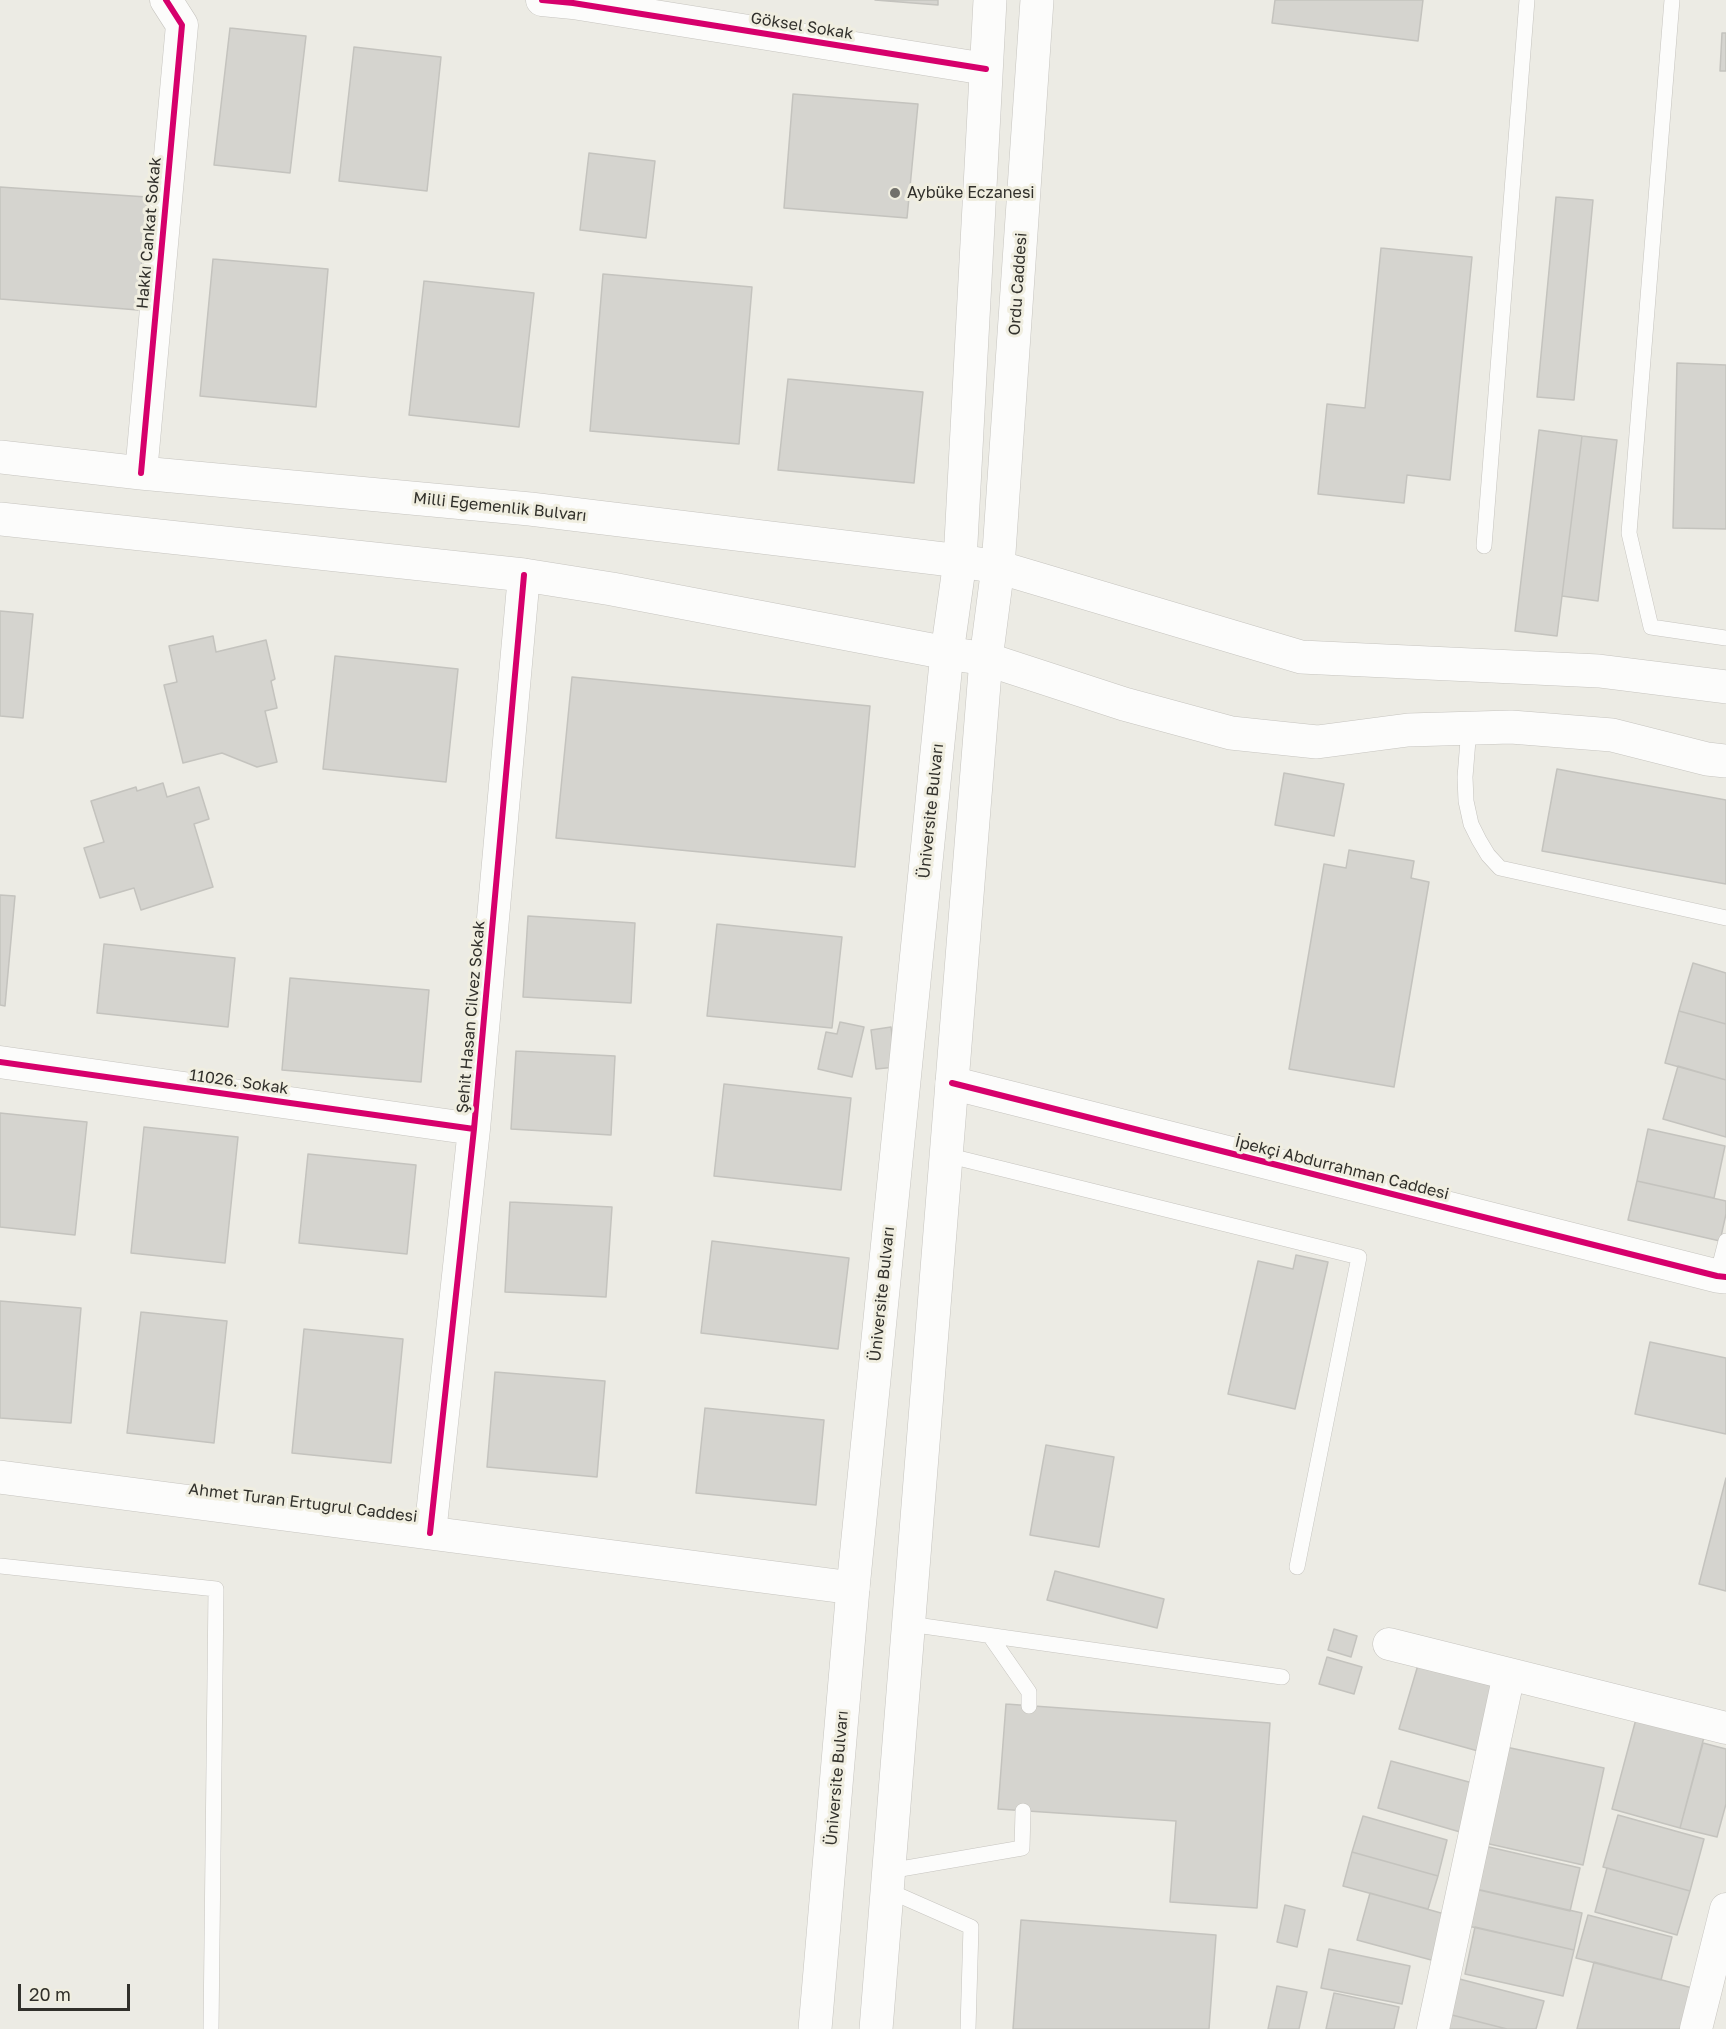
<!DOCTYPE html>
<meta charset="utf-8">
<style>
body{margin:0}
#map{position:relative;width:1726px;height:2029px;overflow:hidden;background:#ecebe4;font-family:"Golos Text",sans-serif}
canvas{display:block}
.scale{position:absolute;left:18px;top:1984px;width:112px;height:27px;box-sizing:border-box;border:3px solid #31302b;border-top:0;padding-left:8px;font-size:18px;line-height:21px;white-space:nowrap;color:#31302b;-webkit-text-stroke:4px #f0eee0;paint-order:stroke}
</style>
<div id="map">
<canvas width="1726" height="2029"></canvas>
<div class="scale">20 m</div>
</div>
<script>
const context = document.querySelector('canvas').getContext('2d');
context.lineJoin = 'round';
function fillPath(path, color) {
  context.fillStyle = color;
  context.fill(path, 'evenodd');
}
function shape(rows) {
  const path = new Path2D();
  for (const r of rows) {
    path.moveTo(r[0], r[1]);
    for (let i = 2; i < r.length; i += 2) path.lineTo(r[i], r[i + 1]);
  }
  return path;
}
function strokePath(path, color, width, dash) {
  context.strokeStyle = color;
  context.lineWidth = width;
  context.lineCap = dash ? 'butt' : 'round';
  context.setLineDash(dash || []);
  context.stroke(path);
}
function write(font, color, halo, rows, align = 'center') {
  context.font = font + ' "Golos Text",sans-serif';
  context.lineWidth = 6;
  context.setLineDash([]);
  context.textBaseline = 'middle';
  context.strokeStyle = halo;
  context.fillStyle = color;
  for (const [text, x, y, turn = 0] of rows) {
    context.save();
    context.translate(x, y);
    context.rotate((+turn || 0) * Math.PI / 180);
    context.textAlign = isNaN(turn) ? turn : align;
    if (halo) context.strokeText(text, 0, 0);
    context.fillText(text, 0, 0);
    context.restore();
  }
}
const building = shape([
 [875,0,938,0,938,5,875,0],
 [1275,0,1423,0,1418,41,1272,23,1275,0],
 [230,28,306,36,290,173,214,165,230,28],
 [1722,33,1726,33,1726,71,1720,71,1722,33],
 [354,47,441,57,427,191,339,181,354,47],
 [793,94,918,104,907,218,784,208,793,94],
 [589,153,655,161,646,238,580,230,589,153],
 [0,187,147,197,138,310,0,299,0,187],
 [1556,197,1593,200,1574,400,1537,397,1556,197],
 [1381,248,1472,257,1450,480,1407,475,1404,503,1318,494,1327,404,1365,408,1381,248],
 [213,259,328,269,316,407,200,396,213,259],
 [603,274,752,287,739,444,590,431,603,274],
 [424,281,534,293,519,427,409,415,424,281],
 [1677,363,1726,365,1726,529,1673,528,1677,363],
 [788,379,923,392,914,483,778,470,788,379],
 [1539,430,1582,436,1557,636,1515,631,1539,430],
 [1582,436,1617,440,1598,601,1562,596,1582,436],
 [0,611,33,614,23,718,0,716,0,611],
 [213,636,216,652,266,640,275,679,271,681,277,708,265,711,277,762,257,767,222,753,183,763,164,685,177,682,169,646,213,636],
 [335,656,458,669,446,782,323,769,335,656],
 [572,677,870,706,855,867,556,838,572,677],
 [1557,769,1726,800,1726,884,1542,851,1557,769],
 [1284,773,1344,784,1334,836,1275,825,1284,773],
 [163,783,167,797,199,787,209,819,194,824,213,887,141,910,134,888,100,898,84,848,104,842,91,801,136,787,137,791,163,783],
 [1349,850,1414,861,1411,878,1429,882,1394,1087,1289,1069,1324,864,1346,868,1349,850],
 [0,895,15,896,5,1006,0,1005,0,895],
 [528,916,635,923,631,1003,523,997,528,916],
 [717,924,842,937,832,1028,707,1016,717,924],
 [104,944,235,958,228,1027,97,1013,104,944],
 [1693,963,1726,973,1726,1024,1679,1011,1693,963],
 [290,978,429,990,421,1082,282,1070,290,978],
 [1679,1011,1726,1024,1726,1080,1665,1063,1679,1011],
 [840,1022,864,1027,852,1077,818,1069,826,1032,837,1034,840,1022],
 [891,1027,896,1067,876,1069,871,1030,891,1027],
 [516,1051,615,1056,611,1135,511,1129,516,1051],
 [1678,1066,1726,1080,1726,1137,1663,1119,1678,1066],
 [724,1084,851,1098,841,1190,714,1176,724,1084],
 [0,1113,87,1122,75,1235,0,1227,0,1113],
 [144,1127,238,1137,225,1263,131,1253,144,1127],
 [1648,1129,1725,1146,1714,1198,1637,1181,1648,1129],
 [308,1154,416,1165,407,1254,299,1243,308,1154],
 [1637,1181,1726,1201,1726,1214,1720,1241,1628,1220,1637,1181],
 [510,1202,612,1207,606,1297,505,1292,510,1202],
 [712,1241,849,1258,838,1349,701,1333,712,1241],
 [1296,1255,1328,1262,1295,1409,1228,1394,1258,1261,1293,1269,1296,1255],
 [0,1301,81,1308,71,1423,0,1418,0,1301],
 [141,1312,227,1321,214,1443,127,1433,141,1312],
 [304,1329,403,1339,391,1463,292,1453,304,1329],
 [1650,1342,1726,1358,1726,1434,1635,1414,1650,1342],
 [495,1372,605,1381,597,1477,487,1467,495,1372],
 [705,1408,824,1420,816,1505,696,1493,705,1408],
 [1046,1445,1114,1457,1099,1547,1030,1535,1046,1445],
 [1726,1478,1726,1591,1699,1584,1726,1478],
 [1055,1571,1164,1599,1157,1628,1047,1600,1055,1571],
 [1334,1629,1357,1636,1351,1657,1328,1650,1334,1629],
 [1327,1657,1362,1667,1354,1694,1319,1684,1327,1657],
 [1418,1665,1497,1687,1478,1751,1399,1729,1418,1665],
 [1006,1704,1270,1723,1257,1908,1170,1902,1176,1821,998,1809,1006,1704],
 [1636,1719,1704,1737,1680,1828,1612,1809,1636,1719],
 [1703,1743,1726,1749,1726,1804,1717,1837,1680,1828,1703,1743],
 [1506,1747,1604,1768,1583,1865,1485,1843,1506,1747],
 [1391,1761,1480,1785,1467,1834,1378,1808,1391,1761],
 [1618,1815,1704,1839,1690,1891,1603,1867,1618,1815],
 [1363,1816,1447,1840,1438,1876,1352,1852,1363,1816],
 [1476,1844,1580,1868,1570,1911,1466,1887,1476,1844],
 [1352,1852,1438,1876,1428,1909,1343,1886,1352,1852],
 [1607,1868,1690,1891,1677,1935,1595,1912,1607,1868],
 [1476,1889,1582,1913,1574,1950,1468,1926,1476,1889],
 [1370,1893,1448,1915,1435,1961,1357,1940,1370,1893],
 [1285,1905,1305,1910,1297,1947,1277,1942,1285,1905],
 [1588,1915,1672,1937,1661,1980,1576,1958,1588,1915],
 [1021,1920,1216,1935,1209,2029,1013,2029,1021,1920],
 [1475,1927,1574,1950,1563,1996,1465,1974,1475,1927],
 [1329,1949,1410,1966,1402,2004,1321,1988,1329,1949],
 [1594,1962,1696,1989,1685,2029,1577,2029,1594,1962],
 [1448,1976,1544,2001,1536,2029,1507,2029,1448,2014,1448,1976],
 [1277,1986,1307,1992,1299,2029,1268,2029,1277,1986],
 [1334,1993,1399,2007,1394,2029,1326,2029,1334,1993],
 [1448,2014,1507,2029,1444,2029,1448,2014]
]);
const service = shape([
 [1672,0,1629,533,1651,627,1726,638],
 [1484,546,1527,0],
 [1469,728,1465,777,1466,801,1471,824,1479,840,1488,855,1500,868,1726,918],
 [946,1155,1359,1257,1297,1567],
 [1717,1276,1726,1241],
 [0,1566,216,1589,211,2029],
 [909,1624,1282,1677],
 [990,1636,1029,1692,1029,1706],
 [889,1871,1022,1848,1023,1811],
 [887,1890,971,1927,968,2029]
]);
const minor = shape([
 [542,0,573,3,986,69],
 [141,473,182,25,166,0],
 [0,1062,474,1129],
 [430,1533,474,1129,524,575],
 [1389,1644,1726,1728],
 [1433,2029,1509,1674],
 [1696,2029,1726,1909]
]);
const tertiary = shape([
 [952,1083,1717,1276,1726,1277],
 [0,1477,853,1588]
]);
const secondary = shape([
 [0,457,141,473,530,509,960,561,998,567,1301,657,1599,671,1726,687],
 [0,519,524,575,612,589,947,653,986,659,1124,704,1231,733,1317,742,1408,730,1511,727,1612,735,1707,759,1726,761]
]);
const primary = shape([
 [815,2029,853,1588,947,653,960,561,990,0],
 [876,2029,986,659,998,567,1037,0]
]);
const cycleway = shape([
 [542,0,573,3,986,69],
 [141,473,182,25,166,0],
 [0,1062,474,1129],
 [952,1083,1717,1276,1726,1277],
 [430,1533,474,1129,524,575]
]);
const markers = [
 [895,193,6,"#72716c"]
];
const streetNames = [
 ["Göksel Sokak",802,26,9],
 ["Hakkı Cankat Sokak",149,233,-85],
 ["Ordu Caddesi",1018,284,-86],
 ["Milli Egemenlik Bulvarı",500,507,6],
 ["Üniversite Bulvarı",931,811,-84],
 ["Şehit Hasan Cilvez Sokak",471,1017,-85],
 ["11026. Sokak",239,1082,8],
 ["İpekçi Abdurrahman Caddesi",1342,1168,14],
 ["Üniversite Bulvarı",882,1294,-84],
 ["Ahmet Turan Ertuğrul Caddesi",303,1503,7],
 ["Üniversite Bulvarı",837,1778,-85]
];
const poiNames = [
 ["Aybüke Eczanesi",907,193]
];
fillPath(building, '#d5d4cf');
strokePath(building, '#c4c3be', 1.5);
strokePath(service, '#c6c4bf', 16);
strokePath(minor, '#c6c4bf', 33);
strokePath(tertiary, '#c6c4bf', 34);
strokePath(secondary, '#c6c4bf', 34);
strokePath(primary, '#c6c4bf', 34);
strokePath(service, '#fcfcfb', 15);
strokePath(minor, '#fcfcfb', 32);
strokePath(tertiary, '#fcfcfb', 33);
strokePath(secondary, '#fcfcfb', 33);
strokePath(primary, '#fcfcfb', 33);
strokePath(cycleway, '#d6006c', 6);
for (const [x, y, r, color] of markers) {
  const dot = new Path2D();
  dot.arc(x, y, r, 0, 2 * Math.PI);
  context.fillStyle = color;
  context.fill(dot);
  strokePath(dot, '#f0eee0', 2);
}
write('16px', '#31302b', '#f0eee0', streetNames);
write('16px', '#31302b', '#f0eee0', poiNames, 'left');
</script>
